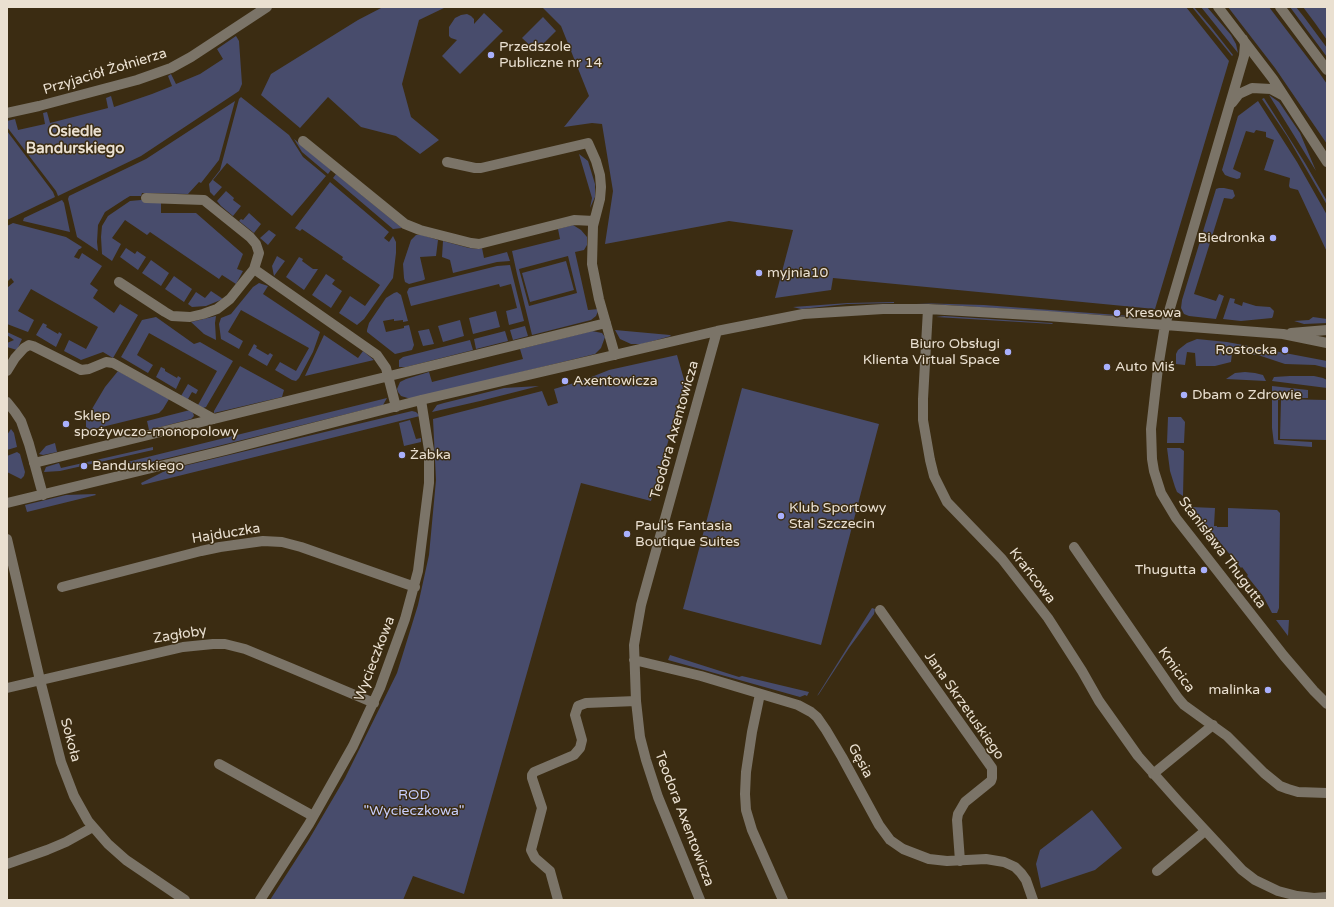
<!DOCTYPE html>
<meta charset="utf-8">
<style>
body{margin:0}
#map{position:relative;width:1334px;height:907px;overflow:hidden;background:#3b2c12;font-family:"Varela Round",sans-serif}
canvas{display:block}
.frame{position:absolute;inset:0;border:8px solid #eae0d1;pointer-events:none}
</style>
<div id="map">
<canvas width="1334" height="907"></canvas>
<div class="frame"></div>
</div>
<script>
const context = document.querySelector('canvas').getContext('2d');
context.lineJoin = 'round';
function fillPath(path, color) {
  context.fillStyle = color;
  context.fill(path, 'evenodd');
}
function shape(rows) {
  const path = new Path2D();
  for (const r of rows) {
    path.moveTo(r[0], r[1]);
    for (let i = 2; i < r.length; i += 2) path.lineTo(r[i], r[i + 1]);
  }
  return path;
}
function strokePath(path, color, width, dash) {
  context.strokeStyle = color;
  context.lineWidth = width;
  context.lineCap = dash ? 'butt' : 'round';
  context.setLineDash(dash || []);
  context.stroke(path);
}
function write(font, color, halo, rows, align = 'center') {
  context.font = font + ' "Varela Round",sans-serif';
  context.lineWidth = 3;
  context.setLineDash([]);
  context.textBaseline = 'middle';
  context.strokeStyle = halo;
  context.fillStyle = color;
  for (const [text, x, y, turn = 0] of rows) {
    context.save();
    context.translate(x, y);
    context.rotate((+turn || 0) * Math.PI / 180);
    context.textAlign = isNaN(turn) ? turn : align;
    if (halo) context.strokeText(text, 0, 0);
    context.fillText(text, 0, 0);
    context.restore();
  }
}
const green = shape([
 [383,7,446,7,419,20,402,84,411,117,439,140,420,154,396,136,361,127,328,97,300,128,261,95,271,74,358,20],
 [542,7,1186,7,1229,61,1155,309,833,278,831,290,775,298,793,230,729,221,605,244,613,191,602,124,592,123,564,127,589,96,561,26],
 [1192,7,1194,7,1211,27,1233,55,1232,56],
 [1201,7,1207,7,1231,35,1236,44,1238,53],
 [1228,7,1269,7,1320,74,1327,84,1327,144,1275,68],
 [1290,7,1296,7,1304,17,1327,48,1327,57],
 [1303,7,1327,7,1327,40,1315,23],
 [484,13,503,31,460,74,442,56,457,40,451,38,449,36,449,27,455,18,461,15,467,14,471,16,474,19,474,24],
 [543,17,556,31,536,51,522,38],
 [236,36,239,41,242,84,239,91,141,156,58,196,56,191,7,127,7,121,15,119,18,130,45,124,43,113,47,112,50,123,108,108,106,98,111,96,114,107,152,94,172,86,168,76,171,74,176,84,200,74,223,59,217,49],
 [1269,95,1279,102,1300,133,1316,171],
 [241,97,289,135,303,157,326,176,292,216,227,163,213,180,222,187,214,196,210,192,209,184,220,170,239,99],
 [1264,98,1305,163,1327,201,1327,205,1287,136,1262,99],
 [235,101,219,160,201,183,199,182,188,194,142,193,141,196,130,196,125,199,105,212,98,225,97,242,98,251,77,237,68,199,69,196,146,159],
 [1258,101,1297,162,1327,215,1327,252,1298,190,1290,188,1289,186,1290,178,1264,170,1274,140,1266,137,1266,132,1256,130,1254,133,1246,131,1233,169,1241,173,1240,178,1237,179,1230,177,1225,175,1222,170,1238,116],
 [7,131,53,192,55,197,7,220],
 [294,139,331,170,328,174,302,152],
 [579,154,588,161,595,184,595,197,590,208,592,198],
 [336,174,402,228,393,229,333,178],
 [330,182,389,232,384,238,389,242,393,236,396,242,396,253,393,278,364,319,357,325,339,313,350,296,365,306,380,285,342,259,343,257,302,229,300,231,295,228],
 [1219,188,1224,188,1233,190,1235,196,1232,199,1224,198,1194,294,1216,301,1219,294,1224,296,1216,319,1189,316,1184,314,1181,308,1182,300,1216,189],
 [226,191,234,198,233,200,241,206,233,216,221,206,217,201],
 [62,200,64,203,70,232,23,221,24,218],
 [141,200,161,201,161,213,196,213,243,254,237,269,243,271,236,284,222,275,219,279,150,232,147,235,125,220,112,238,121,244,112,261,102,254,101,237,102,226,108,216,130,201],
 [249,213,261,224,254,233,239,221,241,219,243,220],
 [13,223,66,237,82,247,80,249,79,249,74,257,79,259,82,253,102,266,90,284,98,290,93,298,114,313,120,304,138,315,113,358,103,352,81,360,64,351,69,340,86,349,98,327,31,289,18,311,34,320,28,332,7,324,7,288,14,282,11,278,7,282,7,226],
 [573,225,581,230,587,237,587,245,584,250,575,252,588,310,599,309,596,316,591,320,532,335,517,274,512,251,560,239,558,229],
 [568,256,577,293,529,306,519,269],
 [269,230,276,235,268,245,260,238],
 [416,235,422,235,438,240,436,256,420,257,425,279,424,280,409,284,405,282,404,278,403,264,411,240],
 [443,241,469,248,478,249,482,248,484,258,507,252,510,261,497,262,453,273,450,260,442,257],
 [126,248,135,254,137,251,146,257,138,270,120,257],
 [277,256,285,261,274,276,272,266],
 [299,257,303,259,302,261,313,269,318,269,304,290,286,277],
 [151,260,169,273,161,286,142,273],
 [566,261,574,290,530,302,522,273],
 [510,265,524,321,509,325,506,311,517,308,511,284,500,287,499,284,411,306,407,292,409,288,497,266],
 [326,274,335,280,332,284,342,291,331,308,312,295],
 [174,276,192,289,184,302,165,289],
 [259,283,268,286,263,294,320,332,313,352,299,378,296,381,292,380,275,370,280,362,296,371,309,348,241,310,228,332,243,341,239,349,221,339,219,324,221,318,231,314,253,287],
 [211,291,223,299,206,306,192,307,188,304,196,292,205,298],
 [397,292,401,295,408,321,403,322,403,320,394,321,394,319,383,321,386,332,404,328,404,326,409,325,414,345,412,350,395,354,367,332,367,330,369,323,386,298,394,293],
 [1230,298,1235,299,1234,303,1242,306,1243,302,1256,306,1270,307,1274,311,1273,316,1272,318,1241,321,1223,319],
 [894,302,894,303,847,304,801,309,793,307,848,303],
 [916,303,984,305,1131,316,1131,317],
 [496,311,500,327,473,334,469,318],
 [216,316,215,323,216,340,204,334,191,322],
 [944,316,1052,323,1053,324,936,317],
 [156,317,194,344,200,342,233,361,206,407,203,408,181,396,188,384,198,390,196,394,192,392,188,399,198,405,217,371,149,333,137,355,153,365,148,373,121,357,142,320],
 [1313,317,1327,319,1327,323,1304,324,1294,321,1309,320],
 [460,320,464,336,443,342,438,326],
 [43,323,47,325,46,327,58,334,59,332,62,334,56,347,36,335],
 [525,326,528,336,513,340,510,330],
 [429,329,434,344,423,346,418,331],
 [615,330,670,335,671,336,642,344,631,344,620,339],
 [505,331,508,341,476,349,474,339],
 [592,331,602,333,605,337,601,348,595,354,411,399,401,396,398,392,397,389,400,382,406,379,429,372,432,382,523,359,520,349],
 [7,332,22,339,17,350,7,347,7,343,14,340,7,335],
 [324,335,358,358,363,351,374,360,305,376],
 [1197,339,1227,342,1327,361,1327,368,1315,365,1285,364,1258,355,1241,353,1232,353,1231,362,1215,366,1196,366,1195,353,1187,352,1185,365,1176,364,1176,354,1178,350,1187,343],
 [470,340,473,350,406,367,399,367,399,360,403,357],
 [254,344,257,346,256,348,268,355,270,353,273,355,267,366,248,355],
 [677,355,685,383,651,501,581,483,464,894,413,876,403,900,270,900,308,841,345,778,397,673,418,605,429,555,436,480,433,419,542,391,548,406,558,403,554,389,584,380,609,370],
 [240,366,284,390,282,397,214,413,214,411],
 [161,367,165,369,165,371,177,378,178,376,181,378,176,389,156,377],
 [118,371,169,399,163,409,159,413,90,430,86,427,86,419,105,387],
 [1245,372,1255,373,1263,375,1266,381,1226,379,1235,373],
 [1290,376,1314,376,1323,378,1327,380,1327,388,1272,381,1274,377],
 [539,386,480,401,432,412,437,405,444,403,504,388],
 [1272,386,1308,390,1308,398,1281,398,1281,399,1327,400,1327,440,1280,439,1281,399,1278,400,1278,440,1312,442,1312,447,1274,444,1272,428],
 [742,388,879,424,821,645,683,609],
 [387,398,383,405,206,449,147,463,115,465],
 [190,410,193,413,194,416,191,419,149,430,147,421],
 [412,411,416,412,420,416,142,485,141,483,167,470],
 [1168,417,1181,417,1185,422,1184,443,1167,443],
 [410,420,416,439,421,438,421,442,404,446,399,423],
 [11,429,14,433,17,447,7,450,7,435],
 [55,443,57,452,43,455,39,454,46,446],
 [153,447,153,450,60,471,44,472,46,467,59,463,61,468],
 [1167,448,1180,448,1184,451,1183,496,1177,492,1175,487,1170,471],
 [17,452,20,454,25,472,24,476,21,479,7,472,7,456],
 [95,494,96,495,27,512,25,505,66,495],
 [1191,507,1215,508,1214,526,1217,526,1217,527,1228,527,1228,508,1277,510,1280,513,1279,608,1277,613,1272,613,1263,596,1247,576,1248,575,1242,567,1241,568],
 [872,608,875,609,874,614,849,648,819,694,817,696],
 [1276,620,1289,620,1288,636],
 [670,655,739,677,742,676,809,692,807,696,805,695,800,697,668,660],
 [1092,810,1122,848,1095,870,1041,888,1036,864,1040,850]
]);
const minor = shape([
 [1218,7,1273,79,1327,162],
 [1280,7,1327,70],
 [1243,39,1245,44,1244,56,1165,325,1158,368,1151,429,1152,459,1154,471,1161,493,1176,518,1284,656,1314,691,1327,704],
 [1232,103,1239,94,1252,88,1271,89,1284,96],
 [7,113,39,106,137,80,171,68,191,57,267,7],
 [303,141,405,224,420,230,471,243,479,244,574,220,594,221],
 [447,162,475,168,481,168,588,143,596,161,600,175,601,187,600,199,593,226,592,264,599,299,615,355],
 [146,198,204,200,250,237,256,244,259,253,254,269],
 [119,282,165,312,172,316,190,317,203,314,217,309,230,299,254,269,377,355,386,368,396,407],
 [928,309,923,399,923,420,930,460,934,476,947,502,1002,559,1048,618,1082,671,1099,701,1138,756,1178,801,1242,870,1255,880,1278,891,1297,896,1314,898,1327,897],
 [1291,333,1327,330],
 [7,371,15,358,24,348,29,345,33,346,81,370,89,369,106,362,113,363,214,419],
 [7,402,15,412,21,421,29,444,43,495],
 [34,463,606,323],
 [7,503,226,450,421,400,717,331,803,314,883,309,928,309,1047,316,1283,334,1327,343],
 [7,539,40,680,61,762,74,796,88,821,108,844,126,860,185,900],
 [1074,547,1178,698,1184,705,1227,736,1264,773,1280,786,1288,789,1298,792,1327,793],
 [62,587,201,551,220,547,263,541,282,542,301,547,415,587],
 [880,610,992,768,992,778,991,781,965,802,958,814,957,820,960,861],
 [634,660,701,676,798,705,811,712,817,717,826,730,842,757,879,825,890,840,903,849,929,859,947,861,986,859,1004,862,1015,867,1021,873,1026,880,1033,900],
 [7,688,183,647,213,644,225,644,245,649,291,668,374,703],
 [760,694,752,732,746,772,745,794,746,810,752,830,783,900],
 [219,764,313,816],
 [1153,774,1213,725],
 [7,864,47,850,66,842,93,827],
 [1157,871,1205,831],
 [260,900,309,824,353,746,380,688,405,619,418,571,429,483,429,450,421,400],
 [558,900,550,871,535,858,531,850,542,808,532,778,532,775,534,772,574,755,580,748,582,740,575,715,578,706,586,703,636,701],
 [700,900,658,797,646,760,640,737,636,701,634,645,641,605,717,331]
]);
const markers = [
 [491,55,4,"#a9b0fc"],
 [1273,238,4,"#a9b0fc"],
 [759,273,4,"#a9b0fc"],
 [1117,313,4,"#a9b0fc"],
 [1285,350,4,"#a9b0fc"],
 [1008,352,4,"#a9b0fc"],
 [1107,367,4,"#a9b0fc"],
 [565,381,4,"#a9b0fc"],
 [1184,395,4,"#a9b0fc"],
 [66,424,4,"#a9b0fc"],
 [402,455,4,"#a9b0fc"],
 [84,466,4,"#a9b0fc"],
 [781,516,4,"#a9b0fc"],
 [627,534,4,"#a9b0fc"],
 [1204,570,4,"#a9b0fc"],
 [1268,690,4,"#a9b0fc"]
];
const poiNames = [
 ["Przedszole",499,47],
 ["Publiczne nr 14",499,63],
 ["Biedronka",1265,238,"right"],
 ["myjnia10",767,273],
 ["Kresowa",1125,313],
 ["Biuro Obsługi",1000,344,"right"],
 ["Klienta Virtual Space",1000,360,"right"],
 ["Rostocka",1277,350,"right"],
 ["Auto Miś",1115,367],
 ["Axentowicza",573,381],
 ["Dbam o Zdrowie",1192,395],
 ["Sklep",74,416],
 ["spożywczo-monopolowy",74,432],
 ["Żabka",410,455],
 ["Bandurskiego",92,466],
 ["Klub Sportowy",789,508],
 ["Stal Szczecin",789,524],
 ["Paul's Fantasia",635,526],
 ["Boutique Suites",635,542],
 ["Thugutta",1196,570,"right"],
 ["malinka",1260,690,"right"]
];
const streetNames = [
 ["Przyjaciół Żołnierza",105,72,-17],
 ["Teodora Axentowicza",675,430,-74],
 ["Hajduczka",226,534,-9],
 ["Stanisława Thugutta",1222,553,53],
 ["Krańcowa",1032,576,52],
 ["Zagłoby",180,635,-9],
 ["Wycieczkowa",375,659,-69],
 ["Kmicica",1176,670,54],
 ["Jana Skrzetuskiego",964,706,55],
 ["Sokoła",70,740,75],
 ["Gęsia",860,761,61],
 ["Teodora Axentowicza",684,819,69]
];
const parkNames = [
 ["ROD",414,795],
 ["\"Wycieczkowa\"",414,811]
];
const neighbourhoodNames = [
 ["Osiedle",75,132],
 ["Bandurskiego",75,149]
];
fillPath(green, '#484c6c');
strokePath(minor, '#7b7468', 10);
for (const [x, y, r, color] of markers) {
  const dot = new Path2D();
  dot.arc(x, y, r, 0, 2 * Math.PI);
  context.fillStyle = color;
  context.fill(dot);
  strokePath(dot, '#3b2c12', 1.5);
}
write('14px', '#eae0d1', '#3b2c12', poiNames, 'left');
write('14px', '#eae0d1', '#3b2c12', streetNames);
write('14px', '#c8cefc', '#3b2c12', parkNames);
write('bold 15px', '#eae0d1', '#3b2c12', neighbourhoodNames);
</script>
